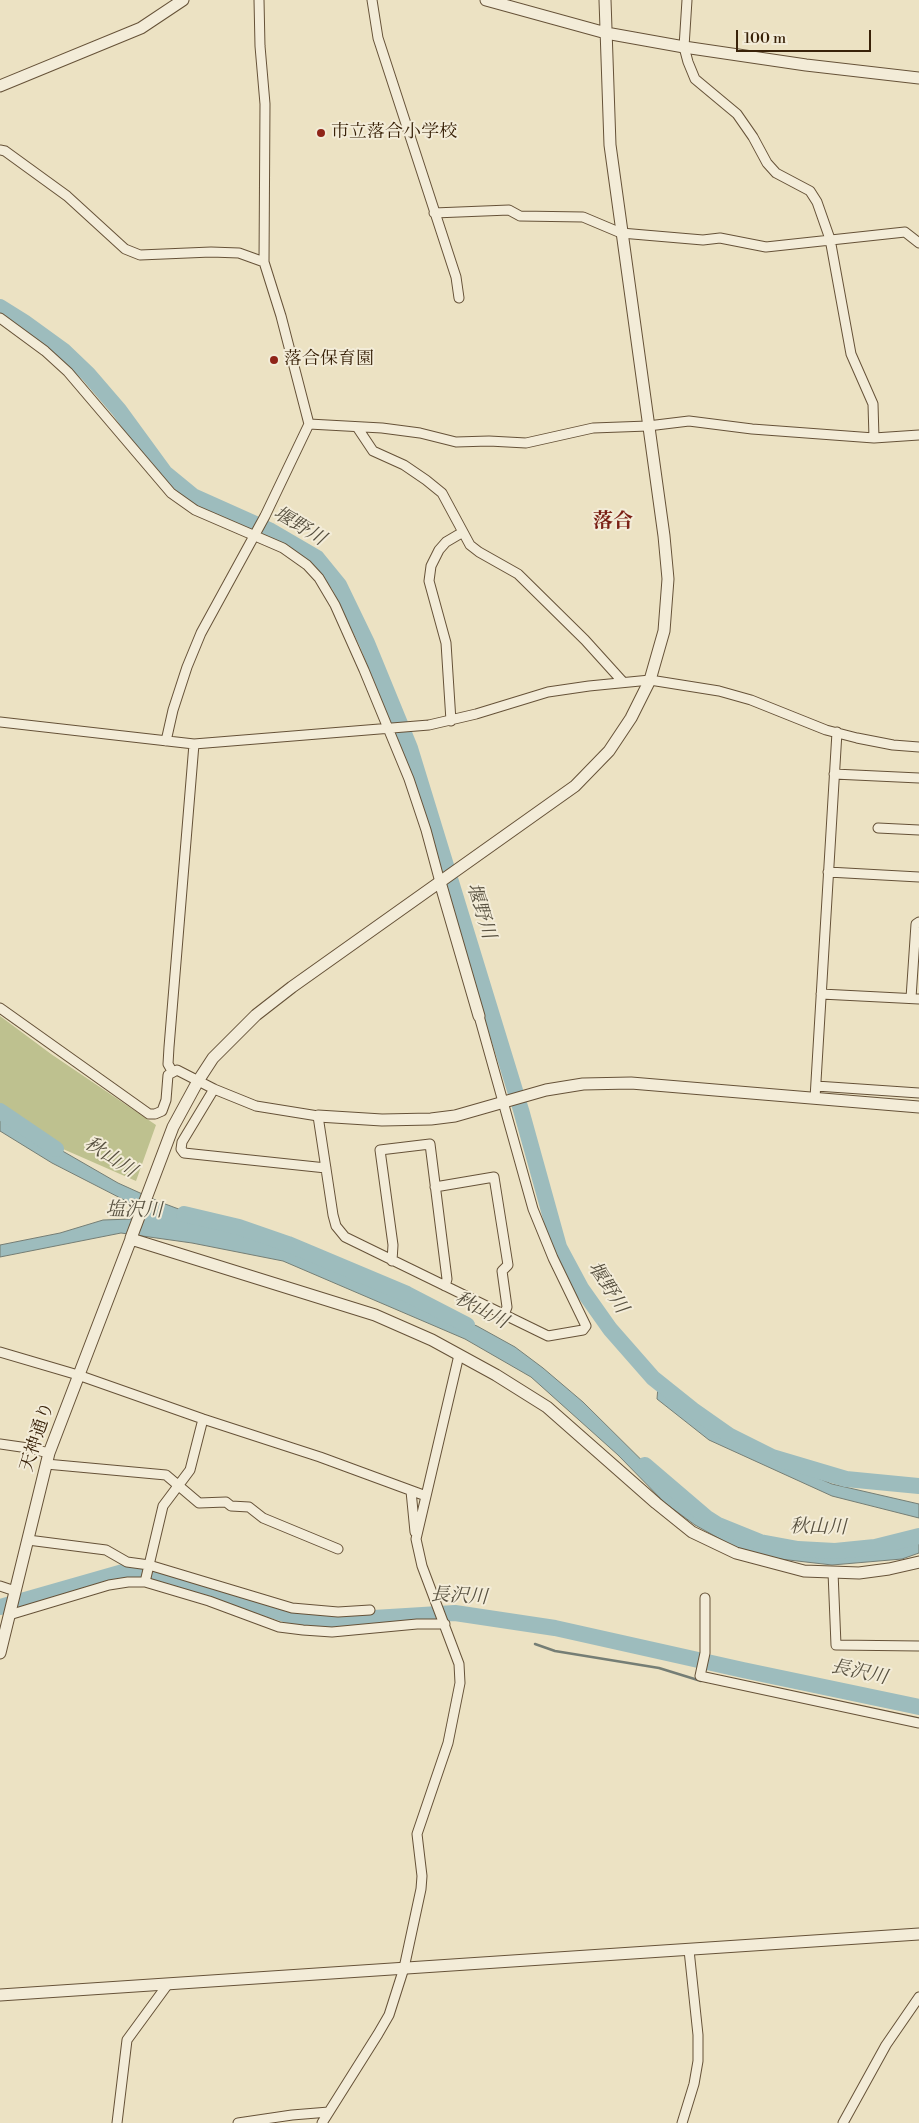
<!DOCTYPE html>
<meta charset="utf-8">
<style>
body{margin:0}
#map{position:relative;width:919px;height:2123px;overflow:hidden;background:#ece2c3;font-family:"Libre Bodoni",serif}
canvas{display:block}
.scale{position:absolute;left:736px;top:30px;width:135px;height:22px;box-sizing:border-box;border:2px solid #392209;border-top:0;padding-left:6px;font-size:15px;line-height:18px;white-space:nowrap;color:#392209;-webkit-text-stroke:4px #f3ecd8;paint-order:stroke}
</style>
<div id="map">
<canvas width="919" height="2123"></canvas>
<div class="scale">100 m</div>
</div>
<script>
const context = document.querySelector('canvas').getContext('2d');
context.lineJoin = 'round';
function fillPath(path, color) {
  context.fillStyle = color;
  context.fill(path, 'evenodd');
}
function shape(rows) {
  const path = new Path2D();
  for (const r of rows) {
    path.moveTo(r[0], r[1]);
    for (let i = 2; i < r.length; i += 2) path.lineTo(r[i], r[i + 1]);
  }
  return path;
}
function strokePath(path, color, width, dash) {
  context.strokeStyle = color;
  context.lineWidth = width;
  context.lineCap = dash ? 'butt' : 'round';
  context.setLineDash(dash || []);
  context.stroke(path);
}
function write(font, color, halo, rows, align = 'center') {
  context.font = font + ' "Libre Bodoni","Noto Serif JP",serif';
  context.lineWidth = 4;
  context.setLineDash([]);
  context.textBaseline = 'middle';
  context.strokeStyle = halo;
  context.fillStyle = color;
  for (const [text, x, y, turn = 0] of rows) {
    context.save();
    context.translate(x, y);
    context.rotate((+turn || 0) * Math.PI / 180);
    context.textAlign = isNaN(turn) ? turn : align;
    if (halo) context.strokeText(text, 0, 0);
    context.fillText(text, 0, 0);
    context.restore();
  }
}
const green = shape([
 [0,1016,51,1054,156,1125,136,1181,63,1149,0,1106]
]);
const water = shape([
 [0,1115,118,1183,160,1202,290,1251,477,1326,515,1347,543,1368,583,1402,697,1515,741,1540,782,1550,832,1555,908,1545,919,1541,919,1553,902,1559,832,1565,780,1559,740,1550,695,1525,665,1503,618,1455,531,1377,465,1339,283,1261,192,1243,121,1233,0,1257,0,1245,60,1233,103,1220,131,1219,134,1205,52,1163,0,1131,0,1115],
 [658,1386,705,1423,739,1444,832,1484,919,1504,919,1518,832,1496,709,1440,657,1399,658,1386]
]);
const stream = shape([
 [535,1644,555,1651,659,1668,701,1681]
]);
const river = shape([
 [0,307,24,322,64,351,88,374,119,410,165,473,193,496,269,530,317,558,339,585,367,643,410,748,521,1110,559,1247,581,1288,610,1329,653,1378,693,1410,730,1436,772,1457,846,1479,919,1486],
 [0,1111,56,1149],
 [184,1214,239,1227,288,1244,407,1294,467,1325],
 [645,1465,707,1518,718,1525,760,1542,798,1549,835,1551,875,1547,919,1536],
 [0,1607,130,1570,158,1575,301,1619,341,1620,455,1613,555,1628,743,1670,919,1707]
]);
const minor = shape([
 [372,0,378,38,456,277,459,298],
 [687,0,684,47,688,62,695,79,737,114,753,137,767,163,776,173,810,191,817,202,830,239,851,354,873,404,874,438],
 [0,150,5,151,67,196,125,249,140,255,211,252,239,253,264,262],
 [434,213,509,210,520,216,583,217,621,233,703,240,720,238,766,247,905,232,919,243],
 [0,318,45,351,68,372,171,493,195,510,283,548,307,565,319,578,335,605,364,670,409,779,426,830,440,882],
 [309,424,382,428,420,433,456,442,489,441,526,443,593,428,648,426,689,421,752,429,874,438,919,435],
 [357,427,373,451,404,465,426,480,442,493,470,545,479,552,518,574,585,640,623,682],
 [451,721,446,643,429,581,431,566,439,550,446,542,463,532],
 [0,722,194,744,429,725,476,714,548,692,589,686,650,680,719,691,751,700,826,730,857,738,893,745,919,747],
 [166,741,173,710,187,667,201,633,265,516,309,424,281,316,264,262,265,104,260,46,259,0],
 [834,774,919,778],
 [878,828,919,830],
 [828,872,919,877],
 [821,994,919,999],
 [911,998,916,924,919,922],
 [0,1008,149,1114,155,1114,162,1111,166,1100,168,1075,177,1070,214,1089,256,1106,318,1116,333,1215,336,1226,345,1237,548,1336,583,1330,586,1326,553,1258,533,1209,479,1016],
 [172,1071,168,1064,169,1047,194,744],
 [816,1086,919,1093],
 [214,1089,182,1142,181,1149,184,1153,326,1168],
 [815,1098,837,732],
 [435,1187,494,1177,508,1265,502,1271,507,1307,504,1315],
 [392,1261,393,1245,380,1150,430,1144,447,1279,445,1286],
 [0,1352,78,1375,203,1419,320,1457,426,1496],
 [0,1444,28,1448,49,1453],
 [46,1464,166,1475,199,1503,226,1502,231,1506,249,1507,263,1518,338,1549],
 [411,1491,415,1532],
 [28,1540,106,1550,127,1562,149,1565,292,1608,338,1612,370,1610],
 [833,1572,836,1645,919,1646],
 [145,1582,163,1506,190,1470,203,1419],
 [0,1586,15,1591],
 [705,1598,705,1653,700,1676,919,1723],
 [9,1615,109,1585,128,1582,145,1582,209,1601,279,1627,303,1630,332,1632,417,1624,445,1624],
 [117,2123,127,2040,168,1984],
 [238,2123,292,2115,329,2112],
 [322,2123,378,2034,389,2015,404,1968,421,1889,422,1876,417,1834,448,1743,460,1683,459,1664,422,1566,416,1539,459,1355],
 [682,2123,694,2084,698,2061,698,2035,689,1950],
 [843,2123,886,2045,919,1997]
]);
const tertiary = shape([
 [486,0,606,33,684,47,806,65,919,78],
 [0,86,141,28,183,0],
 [440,882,479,1016],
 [318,1116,382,1120,431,1119,455,1116,546,1090,583,1084,631,1083,919,1107],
 [131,1238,173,1127,198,1081,213,1058,256,1015,292,987,575,786,609,751,631,718,650,680,664,631,668,579,664,536,610,145,605,0],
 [0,1653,49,1453,131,1239,375,1315,432,1340,496,1375,547,1407,656,1503,692,1532,736,1553,804,1571,859,1573,889,1569,919,1562],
 [0,1995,919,1934]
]);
const markers = [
 [321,133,5,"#8f2418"],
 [274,360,5,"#8f2418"]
];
const poiNames = [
 ["市立落合小学校",331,133],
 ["落合保育園",284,360]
];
const streetNames = [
 ["天神通り",38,1437,-72]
];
const waterNames = [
 ["堰野川",299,527,31],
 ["堰野川",480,911,73],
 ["秋山川",110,1158,33],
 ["塩沢川",134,1211,1],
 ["堰野川",607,1288,57],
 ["秋山川",481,1311,28],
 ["秋山川",818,1528,1],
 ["長沢川",459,1597,3],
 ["長沢川",859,1673,12]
];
const quarterNames = [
 ["落合",613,522]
];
fillPath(green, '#bec18f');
fillPath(water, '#9dbcbd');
strokePath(water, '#757e75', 1);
strokePath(stream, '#757e75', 2.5);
strokePath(river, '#9dbcbd', 16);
strokePath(minor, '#665238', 11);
strokePath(tertiary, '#665238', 13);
strokePath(minor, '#f3ecd8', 9);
strokePath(tertiary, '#f3ecd8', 11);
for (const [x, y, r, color] of markers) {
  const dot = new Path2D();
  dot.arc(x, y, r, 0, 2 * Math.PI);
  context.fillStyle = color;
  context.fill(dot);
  strokePath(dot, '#f3ecd8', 2);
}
write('18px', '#392209', '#f3ecd8', poiNames, 'left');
write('18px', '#392209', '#f3ecd8', streetNames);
write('italic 19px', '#57503f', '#f3ecd8', waterNames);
write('bold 20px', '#7a1f14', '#f3ecd8', quarterNames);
</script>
